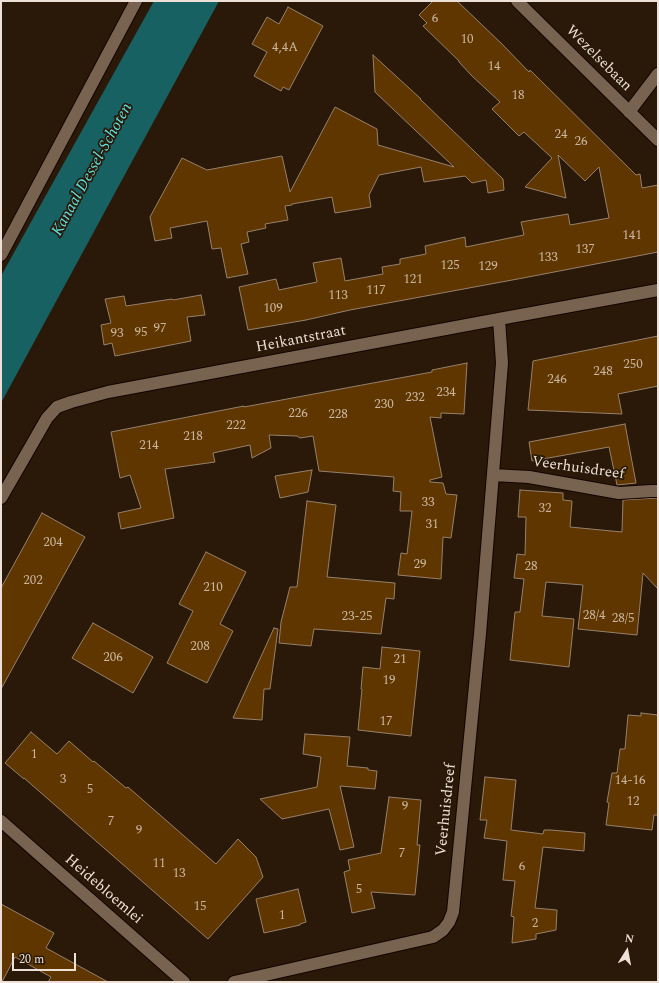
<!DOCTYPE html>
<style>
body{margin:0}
#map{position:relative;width:659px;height:983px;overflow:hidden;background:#2a1908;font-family:Spectral,serif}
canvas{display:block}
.frame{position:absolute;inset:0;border:2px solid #ede1d7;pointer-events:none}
.north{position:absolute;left:607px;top:931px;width:40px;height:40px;-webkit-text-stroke:3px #2a1908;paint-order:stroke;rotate:11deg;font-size:11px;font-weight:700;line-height:16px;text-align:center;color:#ede1d7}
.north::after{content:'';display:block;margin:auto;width:14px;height:18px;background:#ede1d7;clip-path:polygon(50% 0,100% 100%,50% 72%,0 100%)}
.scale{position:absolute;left:12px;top:953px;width:64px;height:18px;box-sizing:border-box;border:2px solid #ede1d7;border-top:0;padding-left:5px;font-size:12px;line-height:14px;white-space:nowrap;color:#ede1d7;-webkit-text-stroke:3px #2a1908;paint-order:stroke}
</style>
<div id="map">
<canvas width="659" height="983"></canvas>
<div class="frame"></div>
<div class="north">N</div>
<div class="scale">20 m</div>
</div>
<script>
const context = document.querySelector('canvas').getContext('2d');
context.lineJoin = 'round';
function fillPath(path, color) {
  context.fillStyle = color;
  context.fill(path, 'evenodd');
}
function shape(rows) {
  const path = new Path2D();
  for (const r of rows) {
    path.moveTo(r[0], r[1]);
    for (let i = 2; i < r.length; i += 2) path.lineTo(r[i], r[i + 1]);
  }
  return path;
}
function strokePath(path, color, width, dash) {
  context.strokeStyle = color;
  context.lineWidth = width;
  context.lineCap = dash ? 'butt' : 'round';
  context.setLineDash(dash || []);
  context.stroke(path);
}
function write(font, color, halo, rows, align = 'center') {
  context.font = font + ' Spectral,serif';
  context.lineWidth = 3.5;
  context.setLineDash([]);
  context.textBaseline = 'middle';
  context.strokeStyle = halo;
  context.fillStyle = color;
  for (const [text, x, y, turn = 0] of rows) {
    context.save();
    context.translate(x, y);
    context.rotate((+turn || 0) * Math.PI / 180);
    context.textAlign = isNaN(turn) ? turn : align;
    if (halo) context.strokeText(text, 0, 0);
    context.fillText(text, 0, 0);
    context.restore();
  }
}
const water = shape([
 [154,1,219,1,1,403,1,276]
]);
const building = shape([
 [433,1,457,1,502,44,529,72,530,70,636,175,640,174,642,188,658,185,658,252,523,278,350,310,306,320,248,330,239,287,276,279,279,290,317,282,313,263,341,258,345,281,383,274,382,267,400,264,400,259,426,254,425,246,465,237,466,247,524,235,521,222,568,214,570,225,609,218,599,167,585,181,558,155,566,198,525,187,552,158,524,132,519,136,492,109,500,102,472,76,459,62,459,61,423,26,427,23,419,15,433,1],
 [288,7,323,26,289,90,283,87,281,91,254,76,267,52,252,44,267,17,279,24,288,7],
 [373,55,421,99,420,99,503,179,504,190,488,193,486,180,472,183,465,176,424,182,421,167,379,175,369,195,371,207,335,213,332,197,292,204,292,205,285,206,288,220,265,224,266,228,247,232,249,242,241,244,248,274,227,278,221,248,212,249,207,221,170,228,172,238,155,241,150,217,182,158,207,170,282,156,290,192,335,107,377,129,378,145,454,167,375,92,373,55],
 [201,295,205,315,187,317,191,341,115,356,112,343,104,345,101,325,111,323,105,299,124,296,126,306,172,299,173,300,201,295],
 [658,336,658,386,618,394,622,414,528,410,533,361,658,336],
 [467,363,464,414,441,413,441,418,430,417,442,477,430,480,430,482,443,483,446,494,457,495,451,538,443,537,441,579,398,575,401,553,407,554,412,511,400,511,401,492,393,491,394,477,319,471,313,436,300,438,297,436,269,435,271,448,252,458,250,445,213,453,215,462,165,469,174,518,121,529,118,513,141,508,130,475,120,478,111,432,244,406,244,407,432,372,432,370,467,363],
 [625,424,636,483,617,485,609,447,532,461,529,442,625,424],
 [312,470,308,492,280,498,275,476,312,470],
 [520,490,563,493,563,500,572,501,570,527,622,532,623,500,658,498,658,589,643,573,637,635,578,629,583,585,546,582,542,616,574,619,569,667,510,660,515,612,520,612,524,579,514,578,517,554,525,555,526,517,518,517,520,490],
 [307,501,336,505,327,577,395,583,394,599,386,598,381,634,314,629,311,646,279,643,281,622,290,587,297,587,307,501],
 [42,513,85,537,1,689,1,588,42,513],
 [206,552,246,572,220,624,233,631,207,683,167,663,193,611,179,604,206,552],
 [93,623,153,657,133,693,72,658,93,623],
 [274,628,278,629,270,689,264,689,262,720,233,718,274,628],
 [382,647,420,651,411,736,358,730,362,689,361,689,363,667,380,669,382,647],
 [641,713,658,715,658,815,654,815,652,830,606,825,609,803,607,802,612,773,617,773,620,749,625,749,628,715,641,716,641,713],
 [31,732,57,754,69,741,93,762,94,761,126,788,128,787,216,864,238,839,256,857,263,877,208,939,24,778,24,779,5,763,31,732],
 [305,734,350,737,347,766,368,768,368,770,377,771,375,789,340,786,354,847,340,850,329,809,282,819,260,799,317,787,321,757,303,754,305,734],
 [485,777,516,780,511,830,543,834,544,830,551,830,585,833,584,851,543,847,535,908,557,910,556,930,536,934,536,939,512,943,514,917,511,916,515,881,503,880,507,841,484,838,487,820,480,820,485,777],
 [389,797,421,800,417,845,420,845,415,895,371,892,375,908,352,913,344,872,350,870,348,860,381,853,389,797],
 [298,889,306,922,300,924,300,925,264,933,256,899,298,889],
 [1,904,54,933,46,948,108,982,48,982,51,977,15,957,2,982,1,982,1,904]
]);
const minor = shape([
 [517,1,658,140],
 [629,112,658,74],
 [1,255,136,1],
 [493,475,529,477,619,493,651,491,658,491],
 [1,498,16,472,47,418,57,407,71,402,108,392,499,319,658,290],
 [1,821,184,982],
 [234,982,433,937,443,930,449,922,453,912,480,634,502,363,499,319]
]);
const numberNames = [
 ["6",435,19],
 ["10",467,40],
 ["4,4A",285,48],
 ["14",494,67],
 ["18",518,96],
 ["24",561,135],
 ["26",581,142],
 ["141",632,236],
 ["137",585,250],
 ["133",548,258],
 ["125",450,266],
 ["129",488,267],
 ["121",413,280],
 ["117",376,291],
 ["113",338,296],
 ["109",273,309],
 ["97",160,329],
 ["95",141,333],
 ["93",117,334],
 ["250",633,365],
 ["248",603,372],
 ["246",557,380],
 ["234",446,393],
 ["232",415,398],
 ["230",384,405],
 ["226",298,414],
 ["228",338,415],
 ["222",236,426],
 ["218",193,437],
 ["214",149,446],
 ["33",428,503],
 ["32",545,509],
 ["31",432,525],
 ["204",53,543],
 ["29",420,565],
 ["28",531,567],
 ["202",33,581],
 ["210",213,588],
 ["28/4",594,616],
 ["23-25",357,617],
 ["28/5",623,619],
 ["208",200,647],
 ["206",113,658],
 ["21",400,660],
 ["19",389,681],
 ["17",386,722],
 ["1",34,755],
 ["3",63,780],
 ["14-16",630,781],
 ["5",90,790],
 ["12",633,802],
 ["9",405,807],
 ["7",111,822],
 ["9",139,831],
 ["7",402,854],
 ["11",159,864],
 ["6",522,867],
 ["13",179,874],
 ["5",359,890],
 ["15",200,907],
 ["1",282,916],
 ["2",535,924]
];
const streetNames = [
 ["Wezelsebaan",598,59,45],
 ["Heikantstraat",301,340,-11],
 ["Veerhuisdreef",578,469,8],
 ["Veerhuisdreef",447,810,-84],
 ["Heidebloemlei",103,890,41]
];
const waterNames = [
 ["Kanaal Dessel-Schoten",93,170,-61]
];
fillPath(water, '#186162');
fillPath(building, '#603600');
strokePath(building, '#96816d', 1);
strokePath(minor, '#120400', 14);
strokePath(minor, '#786350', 12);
write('13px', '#cab6a1', null, numberNames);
write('15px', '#ede1d7', '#2a1908', streetNames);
write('italic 16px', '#5de3e5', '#2a1908', waterNames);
</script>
